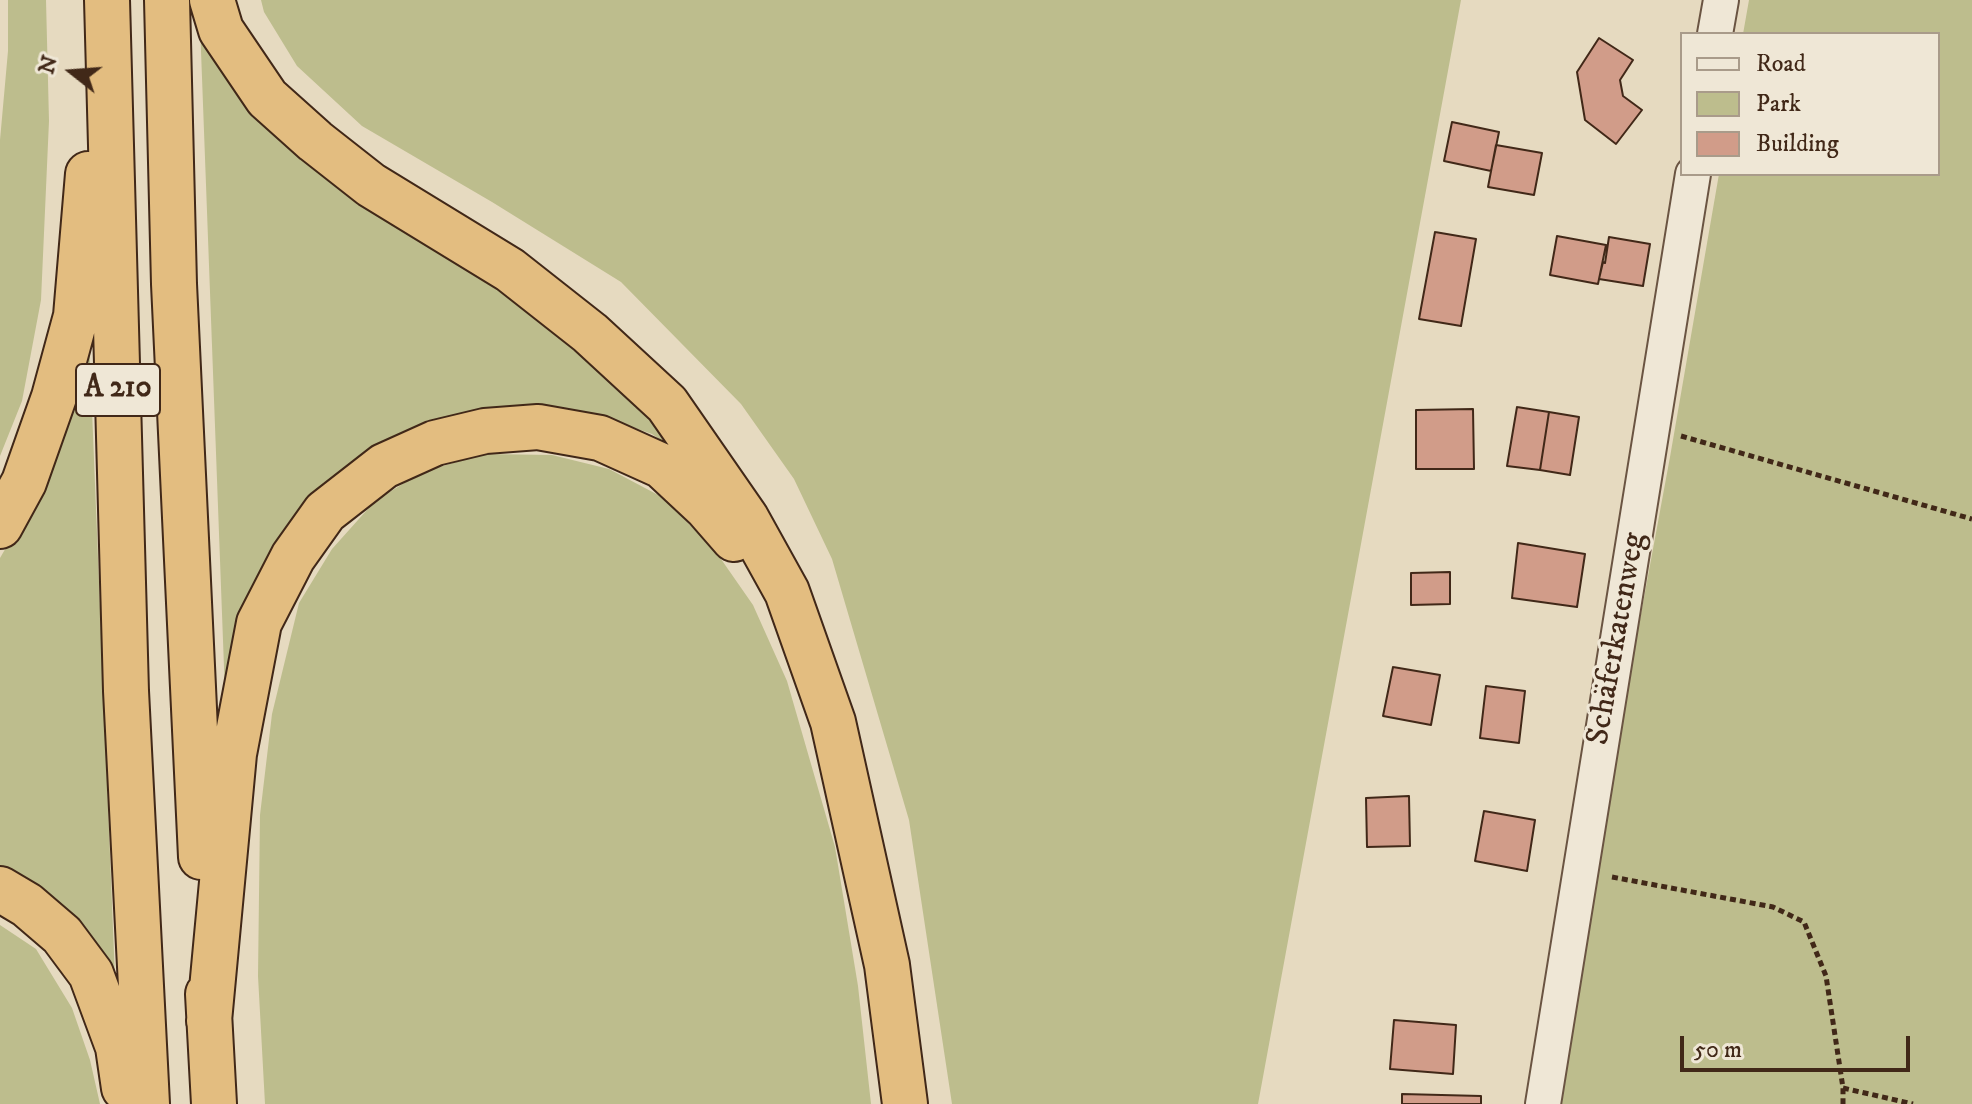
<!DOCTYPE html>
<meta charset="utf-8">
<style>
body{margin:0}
#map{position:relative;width:1972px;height:1104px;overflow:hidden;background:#e6dac0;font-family:"IM FELL DW Pica",serif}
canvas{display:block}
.legend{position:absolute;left:1680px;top:32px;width:260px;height:144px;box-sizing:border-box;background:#efe7d6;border:2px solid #a99b8a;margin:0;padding:10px 14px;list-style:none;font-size:24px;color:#412818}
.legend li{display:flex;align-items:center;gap:16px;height:40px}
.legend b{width:40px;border:2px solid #a99b8a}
.north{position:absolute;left:32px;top:32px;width:80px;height:80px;-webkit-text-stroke:6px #efe7d6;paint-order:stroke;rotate:287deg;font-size:22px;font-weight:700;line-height:32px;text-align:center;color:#412818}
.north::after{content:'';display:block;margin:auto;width:28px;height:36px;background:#412818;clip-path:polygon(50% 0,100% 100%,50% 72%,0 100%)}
.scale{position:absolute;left:1680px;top:1036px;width:230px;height:36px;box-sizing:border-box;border:4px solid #412818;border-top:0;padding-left:10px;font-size:24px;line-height:28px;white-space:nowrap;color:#412818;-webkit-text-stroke:6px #efe7d6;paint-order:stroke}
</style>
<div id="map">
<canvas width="1972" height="1104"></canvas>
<ul class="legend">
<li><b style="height:10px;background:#efe7d6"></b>Road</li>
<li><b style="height:22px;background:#bdbd8d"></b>Park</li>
<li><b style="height:22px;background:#d19c89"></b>Building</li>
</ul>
<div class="north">N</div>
<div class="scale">50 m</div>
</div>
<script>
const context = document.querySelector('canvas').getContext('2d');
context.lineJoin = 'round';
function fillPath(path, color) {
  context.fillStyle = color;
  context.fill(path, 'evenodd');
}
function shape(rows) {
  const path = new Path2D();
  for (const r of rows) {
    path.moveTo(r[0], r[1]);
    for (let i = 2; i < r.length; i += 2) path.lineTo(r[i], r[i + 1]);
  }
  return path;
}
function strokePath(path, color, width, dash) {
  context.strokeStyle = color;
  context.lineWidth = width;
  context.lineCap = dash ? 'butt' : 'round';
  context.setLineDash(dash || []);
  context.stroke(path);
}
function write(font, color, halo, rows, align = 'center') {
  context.font = font + ' "IM FELL DW Pica",serif';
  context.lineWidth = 6;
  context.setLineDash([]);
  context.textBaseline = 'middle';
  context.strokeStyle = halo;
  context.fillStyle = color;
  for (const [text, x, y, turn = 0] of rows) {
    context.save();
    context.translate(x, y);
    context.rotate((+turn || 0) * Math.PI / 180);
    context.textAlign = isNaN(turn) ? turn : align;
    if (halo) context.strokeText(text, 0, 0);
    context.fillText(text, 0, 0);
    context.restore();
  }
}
const green = shape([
 [8,0,46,0,49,121,41,300,22,401,0,456,0,140,8,51],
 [261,0,1461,0,1258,1104,952,1104,909,820,832,559,794,479,741,404,621,282,492,202,362,126,297,66,264,12],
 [1749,0,1972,0,1972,1104,1562,1104,1599,841,1670,457,1719,174,1938,174,1938,34,1743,34],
 [200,24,580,338,708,473,652,434,606,418,546,408,487,407,442,418,398,434,356,458,312,496,279,536,249,602,225,694],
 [89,336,115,978,50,898,0,867,0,558,18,527],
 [484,454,552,455,609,469,662,497,714,549,753,605,787,681,835,847,858,986,871,1104,265,1104,258,976,260,815,272,714,299,603,332,549,375,501,422,472],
 [0,925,36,949,72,1008,90,1060,100,1104,0,1104]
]);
const building = shape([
 [1599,38,1633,60,1620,80,1623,96,1642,110,1616,144,1585,120,1577,72,1599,38],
 [1452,122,1499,132,1491,171,1444,161,1452,122],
 [1496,145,1542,153,1534,195,1488,187,1496,145],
 [1435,232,1476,239,1461,326,1419,319,1435,232],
 [1557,236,1606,245,1598,284,1550,275,1557,236],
 [1609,237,1650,244,1643,286,1599,279,1603,262,1605,263,1609,237],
 [1517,407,1549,412,1540,470,1507,466,1517,407],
 [1473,409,1474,469,1416,469,1416,410,1473,409],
 [1549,412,1579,417,1570,475,1540,470,1549,412],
 [1518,543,1585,554,1577,607,1512,598,1518,543],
 [1450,572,1450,604,1411,605,1411,573,1450,572],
 [1393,667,1440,675,1431,725,1383,716,1393,667],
 [1486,686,1525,691,1519,743,1480,738,1486,686],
 [1409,796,1410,846,1367,847,1366,798,1409,796],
 [1484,811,1535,820,1527,871,1475,861,1484,811],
 [1394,1020,1456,1025,1453,1074,1390,1069,1394,1020],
 [1402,1094,1481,1096,1481,1104,1402,1104,1402,1094]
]);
const path = shape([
 [1681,436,1972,519],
 [1612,877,1773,907,1804,922,1826,976,1843,1088,1843,1104],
 [1843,1088,1913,1104]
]);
const minor = shape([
 [1715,34,1721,0],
 [1543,1104,1693,174]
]);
const motorway = shape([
 [107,0,126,691,147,1104],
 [167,0,174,284,201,857],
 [212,0,221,30,267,98,315,141,371,185,510,270,590,333,667,404,746,518,787,592,833,722,887,965,905,1104],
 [0,526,24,482,54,397,76,316,88,174],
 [0,889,27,905,62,935,91,974,118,1047,124,1088],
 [208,994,214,1104],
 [209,1021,234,754,259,623,293,557,325,512,384,466,435,443,485,431,538,427,600,438,662,466,707,508,734,539]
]);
const shields = [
 [118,390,84]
];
const shieldNames = [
 ["A 210",118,390]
];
const streetNames = [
 ["Schäferkatenweg",1618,639,-80]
];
fillPath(green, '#bdbd8d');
fillPath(building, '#d19c89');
strokePath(building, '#412818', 2);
strokePath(minor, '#6a5442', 38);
strokePath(motorway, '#412818', 48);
strokePath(path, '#412818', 5, [6, 4]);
strokePath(minor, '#efe7d6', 34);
strokePath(motorway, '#e3bd80', 44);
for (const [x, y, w] of shields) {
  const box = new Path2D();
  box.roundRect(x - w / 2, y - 26, w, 52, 6);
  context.fillStyle = '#efe7d6';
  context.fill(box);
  strokePath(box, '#412818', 2);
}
write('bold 30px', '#412818', null, shieldNames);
write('32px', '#412818', '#efe7d6', streetNames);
</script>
